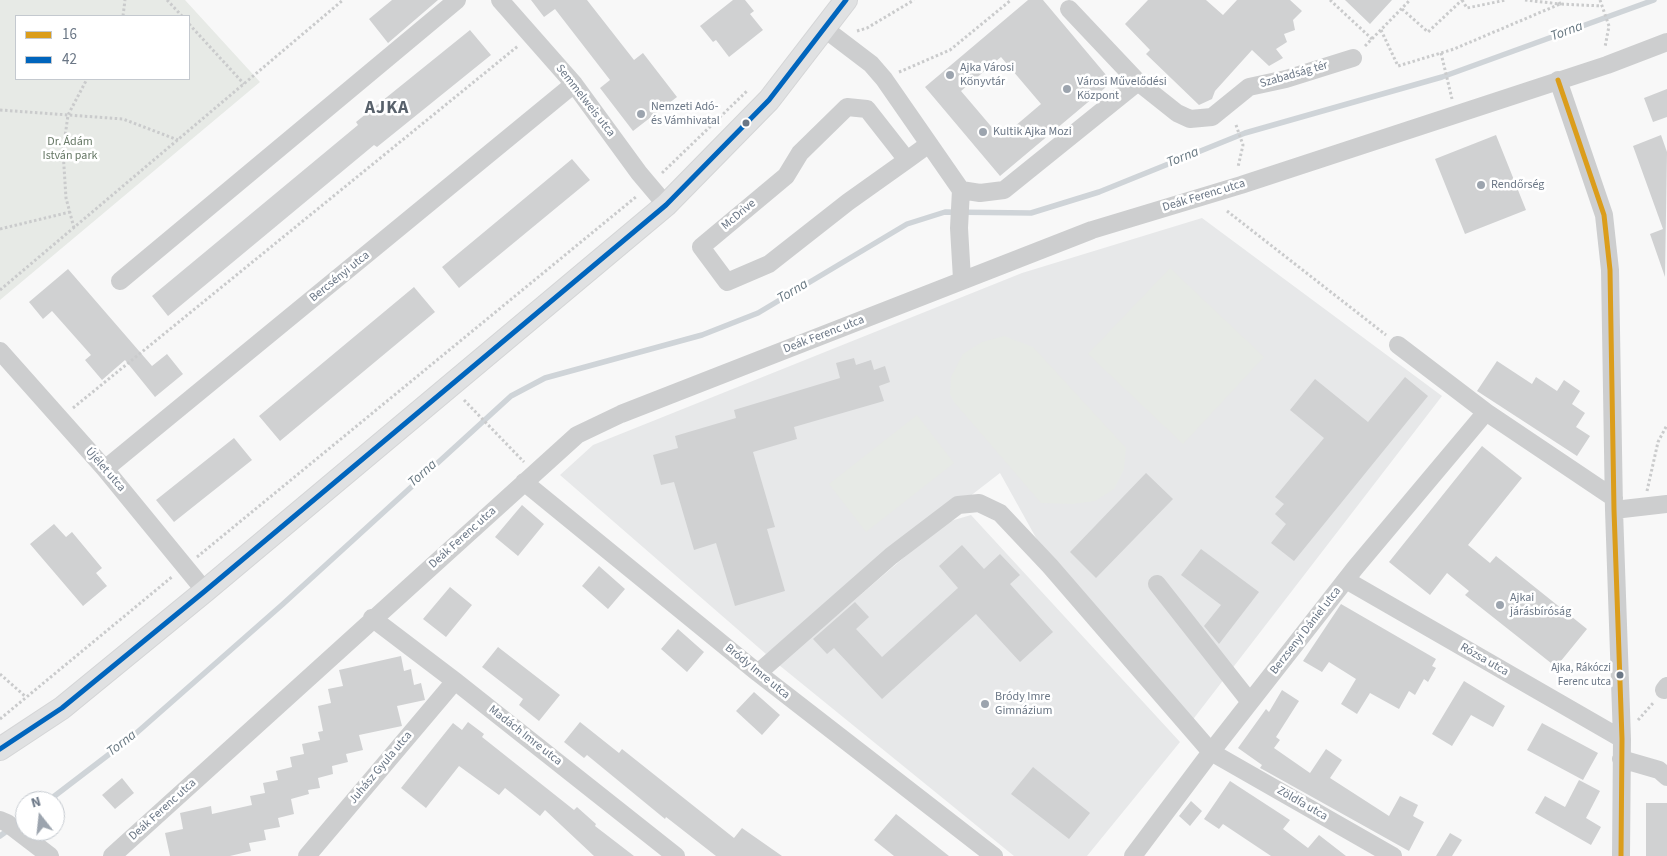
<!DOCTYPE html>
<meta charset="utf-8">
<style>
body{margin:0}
#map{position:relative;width:1667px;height:856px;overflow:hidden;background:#f8f8f8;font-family:"Source Sans 3",sans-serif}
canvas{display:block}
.legend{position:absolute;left:15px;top:15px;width:175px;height:65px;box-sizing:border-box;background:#fff;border:1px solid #c4c9cf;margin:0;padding:6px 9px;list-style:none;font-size:15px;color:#6b7786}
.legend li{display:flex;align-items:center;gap:10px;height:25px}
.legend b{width:25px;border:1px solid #c4c9cf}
.north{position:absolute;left:15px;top:791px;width:50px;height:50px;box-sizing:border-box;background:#fff;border:1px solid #c4c9cf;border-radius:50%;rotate:344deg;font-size:14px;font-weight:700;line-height:20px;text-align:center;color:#6b7786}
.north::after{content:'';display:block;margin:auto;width:18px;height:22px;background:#9ca4ae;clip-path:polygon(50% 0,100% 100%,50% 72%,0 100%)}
</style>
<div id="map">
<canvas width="1667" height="856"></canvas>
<ul class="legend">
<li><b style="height:6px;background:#db9d1b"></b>16</li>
<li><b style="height:6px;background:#0065bd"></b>42</li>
</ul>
<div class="north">N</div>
</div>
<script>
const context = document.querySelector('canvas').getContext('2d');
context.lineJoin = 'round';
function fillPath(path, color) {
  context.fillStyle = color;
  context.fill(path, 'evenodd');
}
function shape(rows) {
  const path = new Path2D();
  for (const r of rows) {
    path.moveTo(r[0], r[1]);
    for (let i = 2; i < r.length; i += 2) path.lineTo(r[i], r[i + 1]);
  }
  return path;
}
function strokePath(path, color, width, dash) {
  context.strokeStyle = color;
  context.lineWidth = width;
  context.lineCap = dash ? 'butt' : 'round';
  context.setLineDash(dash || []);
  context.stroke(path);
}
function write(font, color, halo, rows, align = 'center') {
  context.font = font + ' "Source Sans 3",sans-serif';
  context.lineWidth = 5;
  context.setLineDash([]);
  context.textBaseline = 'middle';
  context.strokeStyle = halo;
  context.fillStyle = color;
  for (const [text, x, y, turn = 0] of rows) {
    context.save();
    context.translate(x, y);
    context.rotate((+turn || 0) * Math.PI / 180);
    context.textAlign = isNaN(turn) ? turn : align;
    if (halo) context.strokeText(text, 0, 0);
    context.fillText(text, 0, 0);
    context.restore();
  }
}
const built = shape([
 [1202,218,1442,396,1191,722,1040,545,1000,473,766,654,560,475,593,445,1022,273],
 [971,515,1180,742,1087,856,1014,856,779,665,944,523]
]);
const green = shape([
 [0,0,185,0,260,82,0,300],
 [189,16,189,79,16,79,16,16],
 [1170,268,1264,357,1183,444,1088,354],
 [1004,336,1033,347,1126,448,1124,469,1114,489,1095,501,1072,504,1041,503,954,402,950,394,951,377,963,354,982,342],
 [917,415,954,463,866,532,829,484]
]);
const stream = shape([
 [48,801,133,736,283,604,511,396,545,378,702,335,758,313,907,224,945,212,1031,213,1099,192,1245,133,1442,77,1654,0],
 [0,836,25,818]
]);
const building = shape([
 [392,0,438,0,388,43,369,19],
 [531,0,587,0,634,60,643,53,677,97,633,131,600,88,610,80,555,9,544,17],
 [733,0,745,0,754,11,750,14,763,30,729,57,716,40,713,42,700,26],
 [1028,0,1043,0,1112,82,1000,176,925,87],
 [1001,57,1041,104,1001,138,961,91],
 [1148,0,1206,0,1223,15,1237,0,1290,0,1302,11,1293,20,1295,30,1284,34,1287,42,1276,49,1283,58,1269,66,1252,50,1215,91,1212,99,1199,105,1146,54,1150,50,1125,24],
 [1345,0,1392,0,1370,24],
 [470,30,491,55,377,147,374,145,168,316,152,296,358,125,356,122],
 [1667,89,1667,117,1653,122,1644,98],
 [1496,135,1526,210,1465,234,1435,159],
 [1661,135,1667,152,1665,277,1650,234,1663,229,1633,146],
 [572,159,590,180,459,288,442,267],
 [68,269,152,366,167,354,183,374,155,397,125,360,102,380,85,360,91,355,52,311,43,319,29,302],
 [414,287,435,312,280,441,259,416],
 [854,358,856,365,871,360,874,370,885,366,890,382,879,386,884,401,794,427,797,439,753,452,775,527,767,529,785,591,735,606,716,543,694,550,674,482,661,485,653,455,678,448,675,436,736,418,734,410,840,378,836,363],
 [1497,361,1532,384,1536,377,1557,391,1564,380,1580,391,1572,404,1585,413,1576,427,1590,436,1577,456,1477,391],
 [1405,377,1428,396,1294,561,1271,543,1286,524,1275,514,1284,504,1275,497,1324,438,1290,410,1315,379,1368,422],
 [234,438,252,460,174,522,156,500],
 [1482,446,1522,478,1468,545,1490,563,1496,556,1587,629,1556,667,1465,595,1469,591,1447,573,1430,595,1389,562],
 [1146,473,1173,499,1096,578,1070,552],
 [522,505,544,524,518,556,495,537],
 [54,524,66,537,72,532,102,568,96,573,107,586,83,606,30,544],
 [962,545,984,569,1000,554,1020,575,1010,584,1053,632,1020,662,976,614,882,699,834,648,827,654,813,639,855,602,869,617,856,629,882,657,958,588,939,566],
 [1201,549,1259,592,1219,644,1204,626,1221,605,1181,575],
 [599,566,625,589,608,609,582,586],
 [450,587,472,605,446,637,423,619],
 [1341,604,1436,659,1432,666,1436,668,1428,682,1424,679,1415,695,1409,691,1399,709,1370,693,1357,714,1341,704,1356,679,1329,662,1322,672,1303,661],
 [678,629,704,652,687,672,661,649],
 [498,647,560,695,539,721,519,705,523,699,482,667],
 [401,656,404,671,411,669,414,685,421,683,425,700,397,706,402,726,359,735,363,750,346,754,348,762,332,766,333,774,318,778,320,788,308,790,309,794,291,799,294,814,278,818,280,827,264,830,266,840,249,843,251,851,230,856,170,856,165,833,183,829,180,813,211,806,212,814,252,805,250,796,265,793,263,783,278,780,276,771,292,767,290,757,304,754,302,744,320,740,318,732,323,731,318,706,331,703,328,689,343,686,339,670],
 [1464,681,1505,706,1493,727,1471,715,1452,746,1432,734],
 [1282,690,1299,701,1276,737,1280,740,1274,748,1310,773,1326,749,1342,760,1330,778,1389,816,1400,796,1418,805,1413,816,1424,822,1409,851,1262,769,1260,768,1262,765,1238,748,1266,709,1269,712],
 [754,692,780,715,762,735,736,711],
 [468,722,484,734,482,737,574,810,577,807,596,824,595,826,634,856,594,856,545,810,540,816,505,788,499,795,459,766,426,808,401,788,453,723,462,730],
 [580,722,619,753,622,749,734,838,742,828,782,856,716,856,666,817,665,819,587,755,584,758,564,742],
 [1542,723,1598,753,1583,780,1527,750],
 [1033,767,1090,813,1069,839,1011,794],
 [122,778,134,793,115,809,102,795],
 [1579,780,1600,791,1586,818,1601,827,1591,845,1535,813,1545,796,1565,807],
 [1230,781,1290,820,1283,829,1308,848,1319,835,1346,856,1271,856,1223,824,1219,829,1204,819],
 [1191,801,1202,811,1190,826,1179,816],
 [1646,803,1667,803,1667,856,1646,856],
 [896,814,949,856,894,856,874,840],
 [1450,833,1462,840,1452,856,1436,856]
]);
const path = shape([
 [167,0,182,16],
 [1330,0,1372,39],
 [1462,0,1467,8,1506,0],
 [1525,0,1560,4,1558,0],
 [1600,0,1609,26,1605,47],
 [1402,9,1428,32,1462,0],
 [123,16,125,0],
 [189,24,244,84],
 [1381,30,1398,66,1454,49,1560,4,1602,6],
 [857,31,867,28,914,0],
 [1365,46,1410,0],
 [1441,53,1452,99],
 [899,72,950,50,1011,0],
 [0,110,123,119,178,140],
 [1236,125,1243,145,1238,167],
 [662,173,747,91],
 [1227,211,1386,335],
 [74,228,66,198,63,151,68,115,87,79],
 [0,229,70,212],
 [0,290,343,0],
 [464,400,524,462],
 [73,408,518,46],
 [1647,491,1658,442,1667,425],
 [197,557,637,196],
 [0,674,26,697],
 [0,719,173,576],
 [1638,720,1654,702]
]);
const minor = shape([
 [500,0,574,84,639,173,666,205],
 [1069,9,1138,82],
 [825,29,871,64,884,79,961,190,980,193,1004,190,1138,82,1177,113,1190,119,1212,117,1249,87,1286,79,1353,58],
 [1558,80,1604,215,1610,270,1614,510,1622,739,1621,856],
 [907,160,867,109,847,107,800,153,786,176,701,247,727,282,769,264,848,202,907,160,929,144],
 [961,190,959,228,962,279],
 [120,281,457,0],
 [0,351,105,469,205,591],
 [1486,412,1614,498],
 [105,469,574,84],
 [524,482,758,673,994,856],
 [1614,510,1667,504],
 [1346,580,1622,739],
 [1157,584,1250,702],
 [372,618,455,681,676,856],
 [758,673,891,556,958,505,979,503,1000,513,1050,566,1211,752,1393,856],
 [1664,690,1667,686],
 [1621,759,1659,770,1667,777],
 [0,820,7,823,50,856],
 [112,856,577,435,621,414,1092,230,1241,185,1607,65,1667,42],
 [307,856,455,681],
 [1133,856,1211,752,1355,568,1486,412,1398,345]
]);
const major = shape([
 [0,749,62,708,205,591,666,205,769,100,846,0]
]);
const bus1 = shape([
 [1558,80,1604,215,1610,270,1614,510,1622,739,1621,856]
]);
const bus2 = shape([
 [0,749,62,708,205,591,666,205,769,100,846,0]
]);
const markers = [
 [950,75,5,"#9ca4ae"],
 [1067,89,5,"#9ca4ae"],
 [641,114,5,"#9ca4ae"],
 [746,123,4.5,"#6b7786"],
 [983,132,5,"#9ca4ae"],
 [1481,185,5,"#9ca4ae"],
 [1500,605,5,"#9ca4ae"],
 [1620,675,4.5,"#6b7786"],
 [985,704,5,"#9ca4ae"]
];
const busNames = [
 ["Ajka, Rákóczi",1611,669],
 ["Ferenc utca",1611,683]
];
const poiNames = [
 ["Ajka Városi",960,68],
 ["Könyvtár",960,82],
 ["Városi Művelődési",1077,82],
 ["Központ",1077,96],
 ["Nemzeti Adó-",651,107],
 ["és Vámhivatal",651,121],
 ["Kultik Ajka Mozi",993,132],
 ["Rendőrség",1491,185],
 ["Ajkai",1510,598],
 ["járásbíróság",1510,612],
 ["Bródy Imre",995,697],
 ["Gimnázium",995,711]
];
const streetNames = [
 ["Szabadság tér",1294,75,-16],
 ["Semmelweis utca",585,101,52],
 ["Deák Ferenc utca",1204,196,-17],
 ["McDrive",739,215,-40],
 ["Bercsényi utca",340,277,-39],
 ["Deák Ferenc utca",824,335,-21],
 ["Újélet utca",105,470,49],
 ["Deák Ferenc utca",463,538,-42],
 ["Berzsenyi Dániel utca",1306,631,-52],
 ["Rózsa utca",1484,660,30],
 ["Bródy Imre utca",757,672,39],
 ["Madách Imre utca",525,736,38],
 ["Juhász Gyula utca",381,768,-50],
 ["Zöldfa utca",1302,804,30],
 ["Deák Ferenc utca",163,810,-42]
];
const parkNames = [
 ["Dr. Ádám",70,142],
 ["István park",70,156]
];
const waterNames = [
 ["Torna",1567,32,-20],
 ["Torna",1183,158,-22],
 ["Torna",793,292,-31],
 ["Torna",423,474,-42],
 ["Torna",122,744,-38]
];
const districtNames = [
 ["AJKA",387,109]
];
fillPath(built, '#e7e8e9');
fillPath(green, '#e7eae6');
strokePath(stream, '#cfd4d8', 5.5);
fillPath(building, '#d0d1d2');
strokePath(major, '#d4d5d6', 24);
strokePath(path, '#cacbcc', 3, [2.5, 2.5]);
strokePath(minor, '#cdcecf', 18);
strokePath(major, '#e0e1e2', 22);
strokePath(bus1, '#db9d1b', 5);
strokePath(bus2, '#0065bd', 5);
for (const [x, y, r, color] of markers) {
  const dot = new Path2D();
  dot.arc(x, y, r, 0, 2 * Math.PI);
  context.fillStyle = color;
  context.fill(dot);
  strokePath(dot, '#fff', 2);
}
write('11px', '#6b7786', '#fff', busNames, 'right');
write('12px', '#6b7786', '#fff', poiNames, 'left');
write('12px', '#6b7786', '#fff', streetNames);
write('12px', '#667865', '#fff', parkNames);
write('italic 14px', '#677781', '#fff', waterNames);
context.letterSpacing = '1px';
write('bold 18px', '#58616b', '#fff', districtNames);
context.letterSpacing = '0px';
</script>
